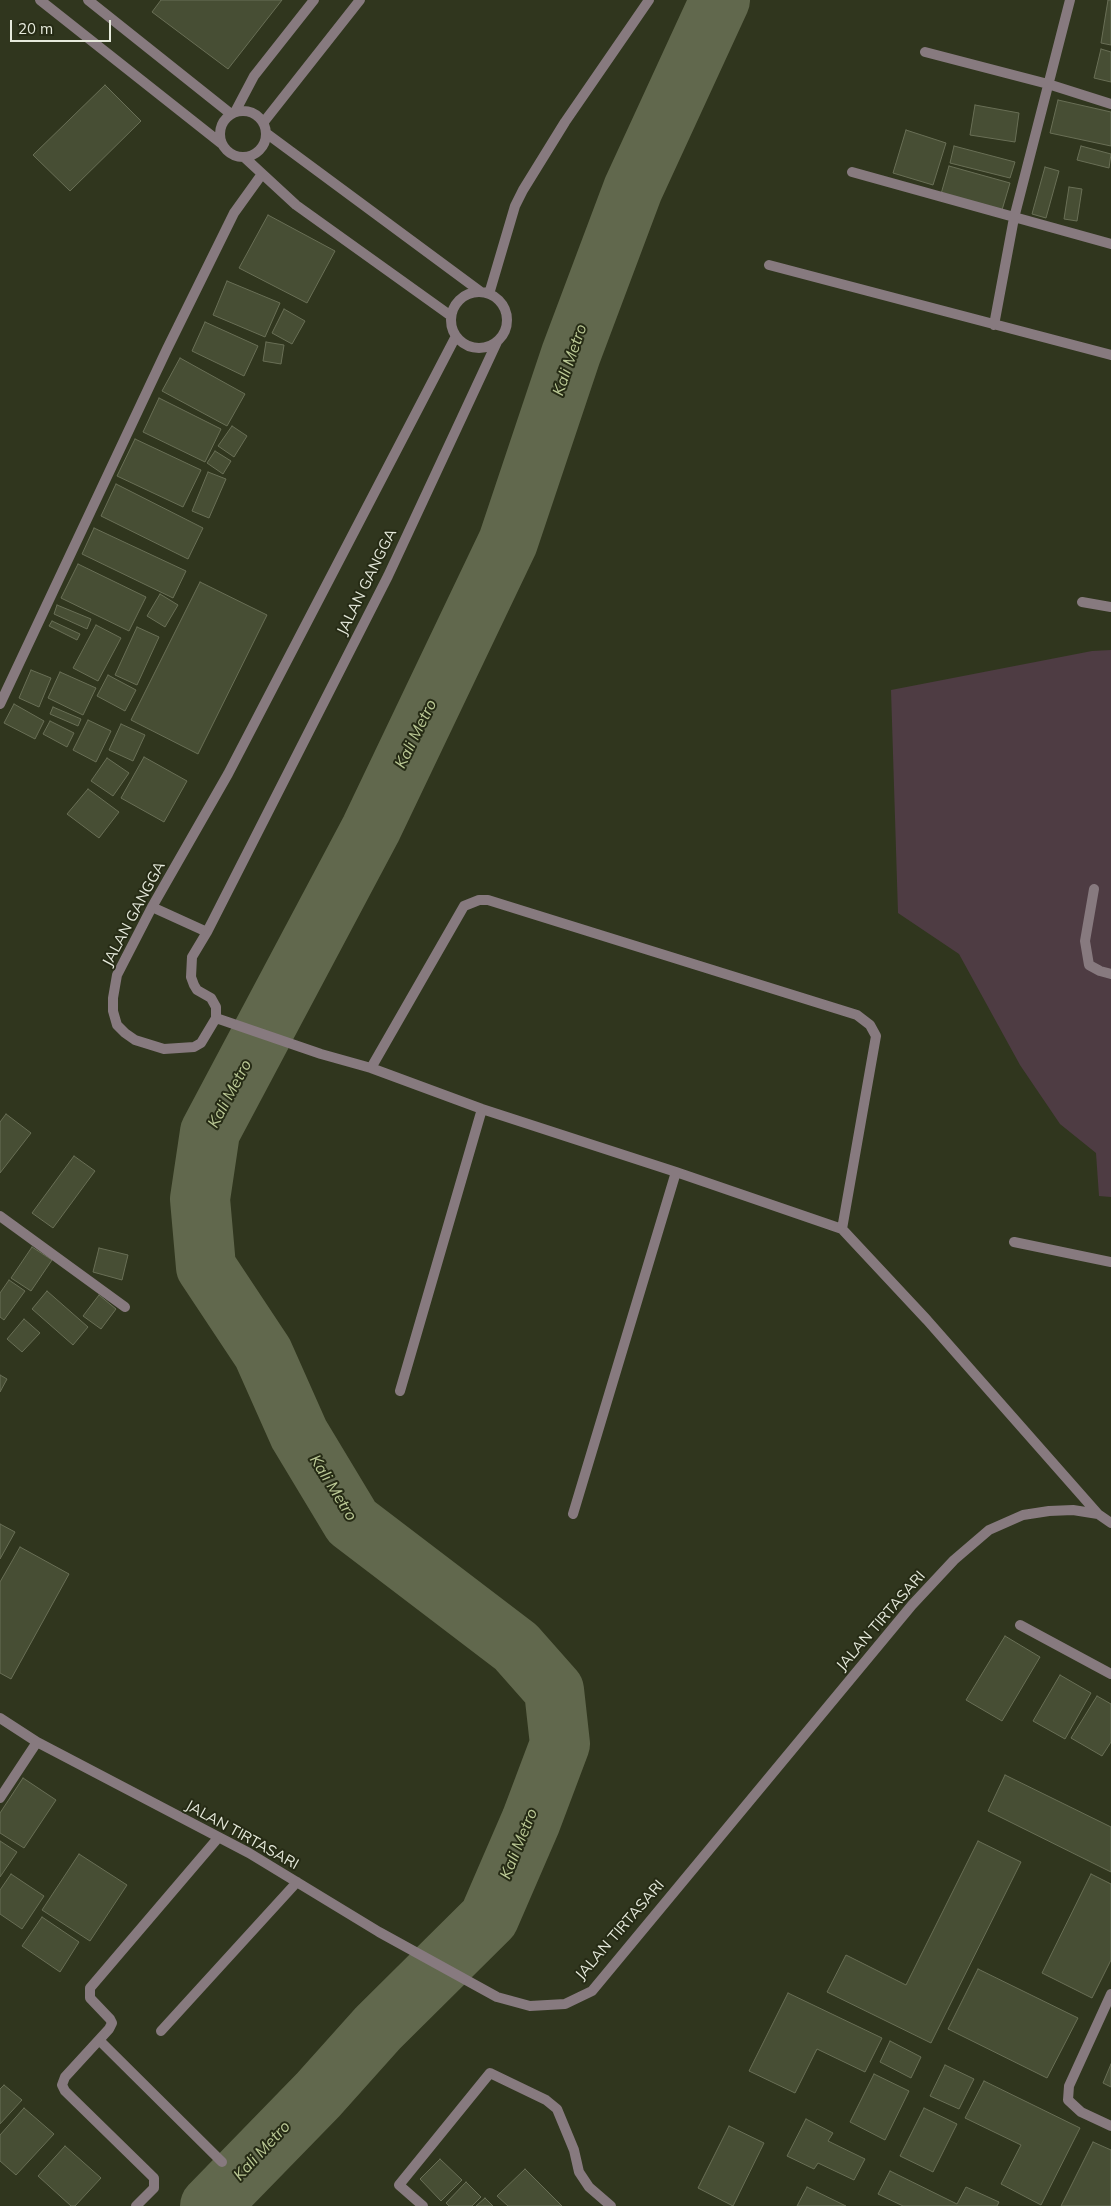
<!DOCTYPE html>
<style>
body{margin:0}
#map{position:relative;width:1111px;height:2206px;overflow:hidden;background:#30361e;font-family:Mulish,sans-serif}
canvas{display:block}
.scale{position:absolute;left:10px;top:20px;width:101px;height:22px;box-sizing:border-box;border:2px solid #e6eadc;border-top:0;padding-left:6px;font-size:15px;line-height:18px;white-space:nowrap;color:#e6eadc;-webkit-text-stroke:4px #262b15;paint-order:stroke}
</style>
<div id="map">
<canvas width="1111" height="2206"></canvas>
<div class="scale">20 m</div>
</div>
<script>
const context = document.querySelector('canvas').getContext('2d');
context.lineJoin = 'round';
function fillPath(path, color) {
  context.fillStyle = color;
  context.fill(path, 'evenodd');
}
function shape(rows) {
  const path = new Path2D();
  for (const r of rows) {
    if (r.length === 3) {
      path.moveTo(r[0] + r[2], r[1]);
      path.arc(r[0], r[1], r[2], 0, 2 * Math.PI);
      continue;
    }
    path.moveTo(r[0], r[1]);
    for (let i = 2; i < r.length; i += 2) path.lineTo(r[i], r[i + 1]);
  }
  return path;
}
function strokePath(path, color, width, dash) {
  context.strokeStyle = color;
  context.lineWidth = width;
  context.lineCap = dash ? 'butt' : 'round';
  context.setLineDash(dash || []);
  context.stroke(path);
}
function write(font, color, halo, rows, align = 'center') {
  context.font = font + ' Mulish,sans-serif';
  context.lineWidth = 4;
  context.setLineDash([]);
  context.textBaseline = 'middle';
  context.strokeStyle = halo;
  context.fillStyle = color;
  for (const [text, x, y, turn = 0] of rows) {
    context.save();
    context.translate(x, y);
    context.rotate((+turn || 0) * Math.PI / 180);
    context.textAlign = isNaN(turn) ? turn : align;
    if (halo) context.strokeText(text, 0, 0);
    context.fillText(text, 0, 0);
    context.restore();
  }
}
const green = shape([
 [1111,650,1111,1197,1099,1196,1096,1153,1060,1124,1020,1065,959,954,898,913,891,690,1092,651]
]);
const river = shape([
 [210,2206,318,2095,378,2028,489,1918,531,1821,560,1744,554,1690,516,1647,352,1522,299,1434,263,1353,206,1267,200,1199,210,1132,371,829,508,542,571,354,633,189,720,0]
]);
const building = shape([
 [161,0,282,0,228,69,152,12,161,0],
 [1108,0,1111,0,1111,45,1101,43,1108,0],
 [1101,49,1111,52,1111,82,1094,78,1101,49],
 [105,85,141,121,70,191,33,155,105,85],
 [1058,100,1111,112,1111,146,1050,133,1058,100],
 [975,105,1019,113,1015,142,970,135,975,105],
 [906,130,946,143,933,185,893,173,906,130],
 [954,146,1015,162,1010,178,950,163,954,146],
 [1081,146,1111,154,1109,168,1077,160,1081,146],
 [949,166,1010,183,1002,210,941,194,949,166],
 [1045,167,1059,171,1046,218,1032,214,1045,167],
 [1069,187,1082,189,1077,221,1064,219,1069,187],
 [268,215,335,251,307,303,239,268,268,215],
 [227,281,280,303,265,337,213,315,227,281],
 [284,309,305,321,292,344,272,333,284,309],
 [205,322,258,346,244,376,192,351,205,322],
 [266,342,284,345,281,364,263,361,266,342],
 [180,358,245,394,227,426,162,391,180,358],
 [159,398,221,429,205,462,143,432,159,398],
 [232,426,247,436,234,457,218,446,232,426],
 [135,439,201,470,183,507,117,476,135,439],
 [215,451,231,461,223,474,207,463,215,451],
 [208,472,226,479,209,518,192,511,208,472],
 [116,484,203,528,188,559,101,516,116,484],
 [94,528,186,571,173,598,82,554,94,528],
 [78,564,146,597,129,631,61,598,78,564],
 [200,582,267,615,198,754,131,720,200,582],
 [160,594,178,605,165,627,147,616,160,594],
 [57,605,91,619,87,629,54,614,57,605],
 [52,621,80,634,77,640,49,626,52,621],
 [96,625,121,638,98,681,73,668,96,625],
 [137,627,159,637,137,685,115,675,137,627],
 [31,670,51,678,39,707,19,698,31,670],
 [60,672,96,688,83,715,48,698,60,672],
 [108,675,136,690,125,711,97,696,108,675],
 [14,704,44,721,35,739,4,723,14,704],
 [53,707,81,719,78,726,50,714,53,707],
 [88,720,111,731,96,762,73,750,88,720],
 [50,721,74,733,67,747,43,734,50,721],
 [121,724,145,735,133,761,109,750,121,724],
 [144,757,187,781,164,822,121,798,144,757],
 [107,758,129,773,113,796,91,781,107,758],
 [88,789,119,812,99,838,67,814,88,789],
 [6,1114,31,1133,0,1173,0,1122,6,1114],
 [74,1156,95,1171,53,1228,32,1213,74,1156],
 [32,1247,52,1260,31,1291,11,1278,32,1247],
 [99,1248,128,1255,122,1280,93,1272,99,1248],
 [9,1280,25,1291,4,1320,0,1317,0,1293,9,1280],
 [47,1291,88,1327,73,1345,32,1309,47,1291],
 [99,1295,116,1309,101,1329,83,1316,99,1295],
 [24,1319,40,1333,22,1352,7,1339,24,1319],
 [0,1375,7,1379,0,1392,0,1375],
 [0,1524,15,1532,0,1559,0,1524],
 [20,1547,69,1574,11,1679,0,1673,0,1582,20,1547],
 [1005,1636,1040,1657,1002,1721,966,1700,1005,1636],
 [1060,1675,1091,1693,1065,1739,1033,1721,1060,1675],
 [1097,1696,1111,1704,1111,1742,1102,1756,1071,1738,1097,1696],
 [1005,1775,1111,1827,1111,1872,988,1811,1005,1775],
 [23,1778,56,1800,24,1848,0,1833,0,1813,23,1778],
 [0,1841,17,1852,0,1877,0,1841],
 [978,1841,1021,1862,931,2043,827,1992,846,1955,906,1985,978,1841],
 [79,1854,127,1885,90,1941,42,1910,79,1854],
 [11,1874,44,1896,22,1929,0,1914,0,1890,11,1874],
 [1091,1874,1111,1884,1111,1960,1092,1998,1042,1973,1091,1874],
 [42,1917,79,1942,60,1972,22,1946,42,1917],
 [978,1969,1078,2018,1047,2078,948,2029,978,1969],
 [788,1993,882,2038,865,2072,817,2049,795,2093,749,2071,788,1993],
 [890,2041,921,2057,911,2078,880,2062,890,2041],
 [1111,2064,1111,2087,1103,2083,1111,2064],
 [945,2065,974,2079,959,2109,930,2096,945,2065],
 [874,2074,909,2091,885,2140,850,2122,874,2074],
 [984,2081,1080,2128,1041,2205,1001,2184,1021,2145,965,2118,984,2081],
 [4,2085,22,2100,0,2124,0,2089,4,2085],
 [24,2108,54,2134,16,2175,0,2161,0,2135,24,2108],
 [924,2108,957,2124,933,2172,900,2156,924,2108],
 [806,2119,833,2133,828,2141,865,2159,854,2180,818,2163,814,2169,787,2156,806,2119],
 [729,2126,764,2143,733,2206,698,2188,729,2126],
 [1093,2142,1111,2150,1111,2206,1061,2206,1093,2142],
 [65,2146,101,2178,75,2206,71,2206,38,2176,65,2146],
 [440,2159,462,2180,441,2201,420,2179,440,2159],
 [525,2169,562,2206,508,2206,497,2196,525,2169],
 [890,2171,957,2204,966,2187,999,2202,997,2206,903,2206,878,2194,890,2171],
 [466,2182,481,2197,472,2206,449,2206,446,2203,466,2182],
 [807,2187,846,2206,797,2206,807,2187],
 [485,2198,493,2206,476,2206,485,2198]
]);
const service = shape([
 [1111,1994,1069,2086,1068,2100,1081,2112,1111,2126]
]);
const minor = shape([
 [40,0,222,144],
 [88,0,231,114],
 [925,52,1048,84,1111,104],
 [243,134,23],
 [235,112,254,76,314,0],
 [263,123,360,0],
 [266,133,481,292],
 [244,157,296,205,451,316],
 [852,172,1111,244],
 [769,265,1111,355],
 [479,320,28],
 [489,294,515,206,523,190,565,122,649,0],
 [994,325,1014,218,1070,0],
 [456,336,228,774,152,907,117,975,113,998,113,1011,117,1025,125,1033,135,1040,164,1049,194,1047,201,1043,216,1018,216,1007,211,998,197,990,194,985,191,977,192,957,207,932,388,576,497,342],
 [1082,602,1111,607],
 [0,704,167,349,234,213,262,174],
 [1094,889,1085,941,1089,965,1100,971,1111,974],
 [152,907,207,932],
 [216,1018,321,1054,371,1068,482,1109,676,1172,842,1229,927,1320,1098,1514],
 [371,1068,464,906,479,900,488,900,857,1015,870,1025,876,1036,842,1229],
 [0,1216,125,1307],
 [1014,1242,1111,1262],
 [400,1391,482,1109],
 [573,1514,676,1172],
 [1020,1625,1111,1674],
 [0,1718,37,1742,249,1853,379,1932,497,1997,530,2006,565,2004,592,1991,912,1605,954,1560,989,1530,1023,1515,1049,1511,1073,1510,1098,1514,1111,1523],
 [0,1798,37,1742],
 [161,2031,297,1882],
 [99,2040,222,2162],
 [136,2206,154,2188,154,2178,65,2091,62,2085,65,2077,109,2029,112,2023,110,2019,90,1998,90,1988,218,1838],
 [423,2206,399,2185,490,2073,546,2100,557,2109,574,2150,579,2172,589,2187,611,2206]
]);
const streetNames = [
 ["JALAN GANGGA",367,582,-64],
 ["JALAN GANGGA",134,914,-62],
 ["JALAN TIRTASARI",881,1621,-49],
 ["JALAN TIRTASARI",242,1835,29],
 ["JALAN TIRTASARI",620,1930,-49]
];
const waterNames = [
 ["Kali Metro",570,360,-71],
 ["Kali Metro",416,734,-64],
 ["Kali Metro",230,1094,-62],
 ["Kali Metro",333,1488,58],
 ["Kali Metro",519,1844,-68],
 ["Kali Metro",262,2151,-47]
];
fillPath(green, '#4e3c43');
strokePath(river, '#61684d', 60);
fillPath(building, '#474e34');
strokePath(building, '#696f56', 1);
strokePath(service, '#877a7f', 10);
strokePath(minor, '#877a7f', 10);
write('15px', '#e6eadc', '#262b15', streetNames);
write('italic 16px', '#bcca96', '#262b15', waterNames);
</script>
